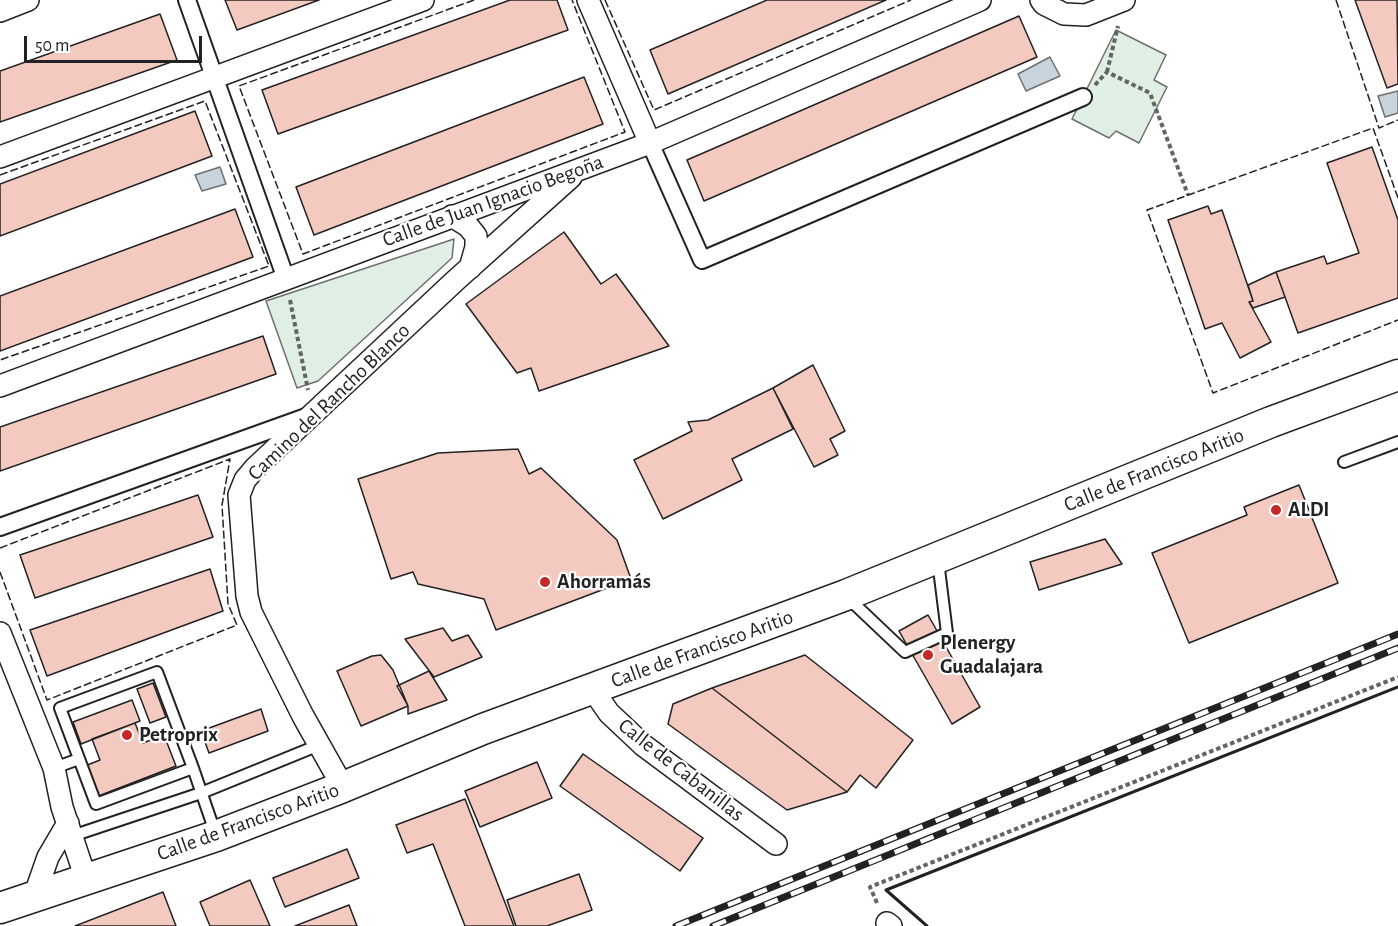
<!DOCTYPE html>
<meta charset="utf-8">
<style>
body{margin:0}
#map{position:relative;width:1398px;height:926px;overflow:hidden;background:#fff;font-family:"Alegreya Sans",sans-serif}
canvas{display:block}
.scale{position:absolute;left:24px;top:36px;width:178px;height:27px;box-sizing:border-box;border:3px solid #222;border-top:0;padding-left:8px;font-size:18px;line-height:21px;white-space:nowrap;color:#222;-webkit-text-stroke:4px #fff;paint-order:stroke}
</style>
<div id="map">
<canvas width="1398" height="926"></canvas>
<div class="scale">50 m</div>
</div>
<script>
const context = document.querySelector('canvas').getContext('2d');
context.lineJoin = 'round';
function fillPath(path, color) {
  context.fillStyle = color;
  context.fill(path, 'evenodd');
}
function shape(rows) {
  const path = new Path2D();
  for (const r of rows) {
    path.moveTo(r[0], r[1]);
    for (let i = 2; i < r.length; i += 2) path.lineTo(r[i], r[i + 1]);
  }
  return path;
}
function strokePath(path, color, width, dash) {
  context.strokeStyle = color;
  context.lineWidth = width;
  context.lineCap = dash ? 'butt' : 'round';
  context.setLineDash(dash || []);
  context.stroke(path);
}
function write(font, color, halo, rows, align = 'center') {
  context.font = font + ' "Alegreya Sans",sans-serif';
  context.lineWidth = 4.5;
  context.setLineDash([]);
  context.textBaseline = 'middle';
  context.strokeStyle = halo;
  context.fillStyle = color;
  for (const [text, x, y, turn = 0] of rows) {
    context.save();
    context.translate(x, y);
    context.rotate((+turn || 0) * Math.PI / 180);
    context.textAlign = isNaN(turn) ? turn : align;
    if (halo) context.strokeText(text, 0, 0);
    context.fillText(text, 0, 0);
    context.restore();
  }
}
const green = shape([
 [1116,30,1166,55,1154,80,1167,87,1139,143,1116,131,1109,138,1072,119,1116,30],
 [454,239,452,258,318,381,297,388,266,301,454,239]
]);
const water = shape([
 [1050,57,1060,76,1026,91,1018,74,1050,57],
 [1398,91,1398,113,1385,117,1378,96,1398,91],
 [220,167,226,184,202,191,195,175,220,167]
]);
const building = shape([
 [225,0,319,0,237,30,225,0],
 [510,0,557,0,568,30,278,134,262,90,510,0],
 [767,0,886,0,668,94,650,50,767,0],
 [1355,0,1397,0,1398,84,1387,88,1355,0],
 [160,14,177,60,0,122,0,71,160,14],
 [1019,16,1037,57,704,201,687,160,1019,16],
 [584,77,603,124,314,235,296,187,584,77],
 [195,111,212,156,0,236,0,184,195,111],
 [1372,147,1398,220,1398,298,1298,333,1276,272,1324,256,1327,264,1359,253,1327,163,1372,147],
 [1208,206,1211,214,1222,210,1253,301,1249,302,1271,342,1240,358,1222,323,1205,329,1168,220,1208,206],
 [235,209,253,257,0,351,0,296,235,209],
 [564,232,601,284,616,274,669,346,539,391,531,368,517,373,466,304,564,232],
 [1276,272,1285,297,1253,308,1249,302,1253,301,1248,285,1276,272],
 [263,336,276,374,0,471,0,427,263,336],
 [813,365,845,431,830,439,838,455,814,467,773,388,813,365],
 [773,388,793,429,732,459,742,480,663,519,634,460,692,431,688,422,708,420,773,388],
 [518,449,529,474,541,468,617,540,631,579,496,630,484,599,418,584,413,572,391,579,358,479,438,453,518,449],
 [1299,485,1338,583,1189,643,1152,553,1247,515,1244,507,1299,485],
 [198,495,213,537,35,598,20,555,198,495],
 [1105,539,1122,564,1039,590,1030,562,1105,539],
 [210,569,223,611,47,676,30,630,210,569],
 [928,615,980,707,952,724,899,631,928,615],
 [443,628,452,641,468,635,482,657,434,677,405,639,443,628],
 [381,655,393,670,408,706,361,726,337,671,372,656,381,655],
 [805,655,913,740,876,788,860,775,847,792,712,688,805,655],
 [429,671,447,700,408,714,408,706,397,686,429,671],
 [153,683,166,717,150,723,137,689,153,683],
 [712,688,847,792,787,810,668,724,673,704,712,688],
 [132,700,140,721,81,744,73,722,132,700],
 [261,709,268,731,209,753,201,731,261,709],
 [135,723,143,743,164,735,176,766,96,797,85,766,100,760,92,739,135,723],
 [583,754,703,838,680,871,560,786,583,754],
 [537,762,552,798,480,827,465,791,537,762],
 [465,799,514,926,465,926,433,844,407,853,396,825,465,799],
 [347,849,359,878,285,907,273,878,347,849],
 [579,874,592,910,547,926,516,926,507,900,579,874],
 [250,880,270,926,210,926,200,902,250,880],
 [163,892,176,926,75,926,163,892],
 [349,905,357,926,295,926,349,905]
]);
const path = shape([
 [1107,72,1118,26],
 [1095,85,1107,72,1150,93,1188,195],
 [290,300,308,390],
 [877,903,870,887,1398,677]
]);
const service = shape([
 [1344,462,1398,442],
 [848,598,905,652,947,633,938,561],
 [54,768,79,759],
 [193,768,96,804,60,708,157,672,193,768,216,835],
 [69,837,201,793,319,745]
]);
const pedestrian = shape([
 [187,0,286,279],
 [650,143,702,260,1083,97],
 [0,527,306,417]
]);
const minor = shape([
 [588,0,650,143],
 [1041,0,1044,4,1064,14,1086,15,1124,0],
 [0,11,28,0],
 [0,157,423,0],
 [452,216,468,226,476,236,476,247,470,268],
 [0,386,650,143,980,0],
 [0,633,54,768,62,807,86,879],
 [593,690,609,713,643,745,776,844],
 [343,787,303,716,251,612,247,596,239,495,245,480,255,468,456,280,571,177],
 [34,897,48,857,68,823],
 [887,923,891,926]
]);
const secondary = shape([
 [0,908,216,836,343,787,483,729,846,595,1271,422,1398,375]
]);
const rail = shape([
 [676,926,1398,634],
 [713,926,1398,648]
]);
const fence = shape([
 [474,0,239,86,303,254,625,132,572,0],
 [605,0,654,110,911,0],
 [1336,0,1379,128,1398,120],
 [0,175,205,101,269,266,0,360],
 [1398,198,1373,128,1147,210,1213,393,1398,320],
 [0,548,230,459,222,505,228,604,237,625,47,700,0,572]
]);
const wall = shape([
 [927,926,886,890,1398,687]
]);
const markers = [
 [1276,510,6,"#c62828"],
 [545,582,6,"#c62828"],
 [928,655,6,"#c62828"],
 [127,735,6,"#c62828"]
];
const streetNames = [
 ["Calle de Juan Ignacio Begoña",493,201,-20],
 ["Camino del Rancho Blanco",329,402,-44],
 ["Calle de Francisco Aritio",1154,470,-22],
 ["Calle de Francisco Aritio",702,649,-20],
 ["Calle de Cabanillas",681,770,38],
 ["Calle de Francisco Aritio",248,822,-20]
];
const poiNames = [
 ["ALDI",1288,510],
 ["Ahorramás",557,582],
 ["Plenergy",940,643],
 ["Guadalajara",940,667],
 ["Petroprix",139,735]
];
fillPath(green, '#e0efe3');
strokePath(green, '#6f6f6f', 1.5);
fillPath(water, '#c7d3dd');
strokePath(water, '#6f6f6f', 1.5);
fillPath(building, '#f3c9c0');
strokePath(building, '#222', 1.5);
strokePath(service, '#222', 14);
strokePath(pedestrian, '#222', 20);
strokePath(minor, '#222', 24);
strokePath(secondary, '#222', 33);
strokePath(path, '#646464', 4, [4.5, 3]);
strokePath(service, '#fff', 10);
strokePath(pedestrian, '#fff', 16);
strokePath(minor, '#fff', 21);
strokePath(secondary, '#fff', 30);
strokePath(rail, '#222', 7);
strokePath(rail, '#fff', 4.5, [14]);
strokePath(fence, '#222', 1.5, [8, 3]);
strokePath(wall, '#222', 3);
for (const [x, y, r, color] of markers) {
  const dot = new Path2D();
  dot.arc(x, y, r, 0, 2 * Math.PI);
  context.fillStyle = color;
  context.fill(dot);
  strokePath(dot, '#fff', 2);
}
write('21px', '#222', '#fff', streetNames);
write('bold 21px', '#222', '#fff', poiNames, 'left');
</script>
